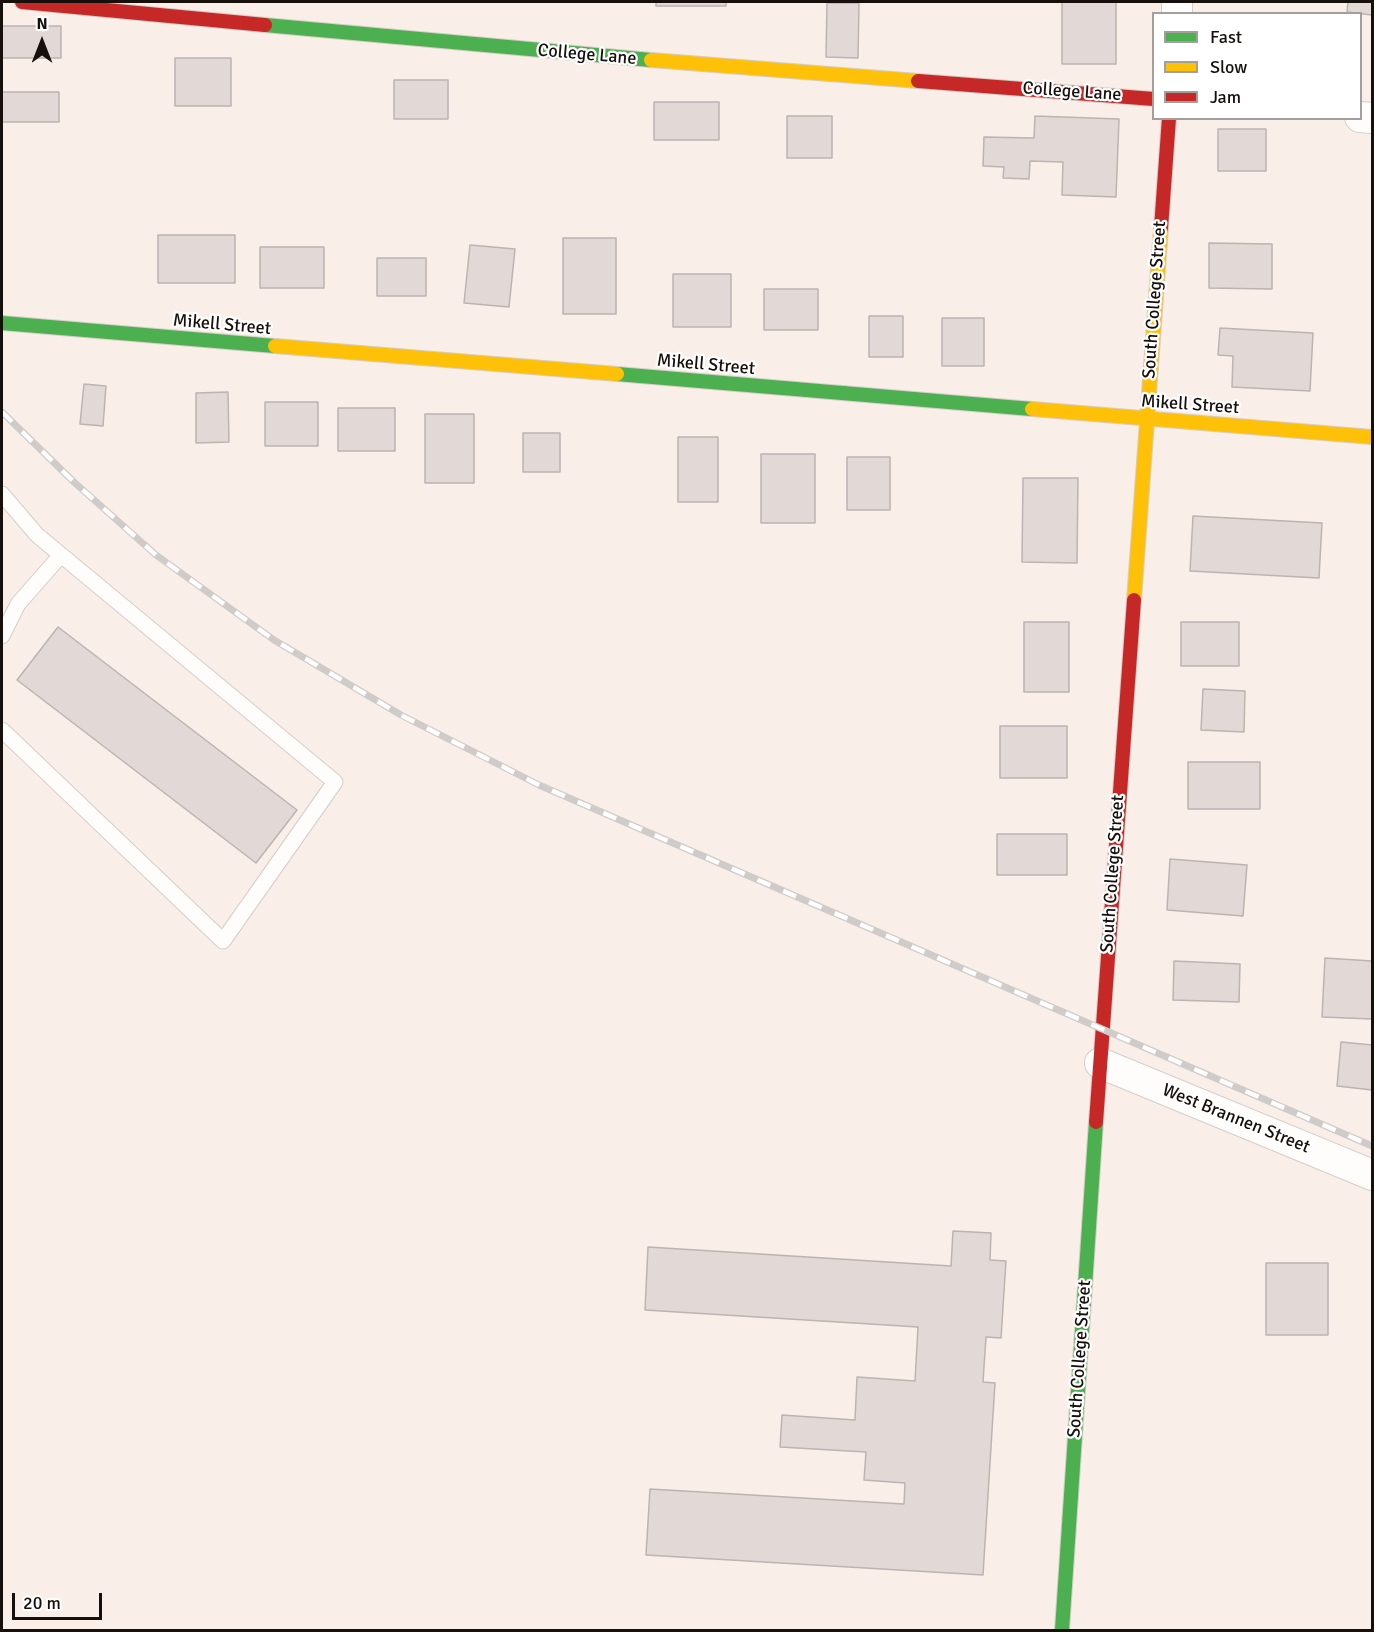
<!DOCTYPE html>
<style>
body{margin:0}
#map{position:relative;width:1374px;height:1632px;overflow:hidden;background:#f9efe8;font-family:Signika,sans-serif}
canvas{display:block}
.frame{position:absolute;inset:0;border:3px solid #160f0b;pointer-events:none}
.legend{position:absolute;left:1152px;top:12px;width:210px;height:108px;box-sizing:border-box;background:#fff;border:2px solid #a29f9d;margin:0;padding:8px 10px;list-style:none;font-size:18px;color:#160f0b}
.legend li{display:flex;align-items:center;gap:12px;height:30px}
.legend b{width:30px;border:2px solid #a29f9d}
.north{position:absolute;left:12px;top:12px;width:60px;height:60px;-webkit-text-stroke:4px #fff;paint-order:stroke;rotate:0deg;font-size:16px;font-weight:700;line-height:24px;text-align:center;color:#160f0b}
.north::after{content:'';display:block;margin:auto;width:21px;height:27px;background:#160f0b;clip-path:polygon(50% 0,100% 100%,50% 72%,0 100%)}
.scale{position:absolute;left:12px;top:1593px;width:90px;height:27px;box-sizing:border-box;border:3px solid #160f0b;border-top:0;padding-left:8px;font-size:18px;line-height:21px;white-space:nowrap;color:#160f0b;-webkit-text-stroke:4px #fff;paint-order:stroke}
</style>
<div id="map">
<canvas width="1374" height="1632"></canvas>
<div class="frame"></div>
<ul class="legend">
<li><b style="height:8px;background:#4caf50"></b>Fast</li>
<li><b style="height:8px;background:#ffc107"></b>Slow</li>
<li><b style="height:8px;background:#c62828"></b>Jam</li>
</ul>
<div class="north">N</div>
<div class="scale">20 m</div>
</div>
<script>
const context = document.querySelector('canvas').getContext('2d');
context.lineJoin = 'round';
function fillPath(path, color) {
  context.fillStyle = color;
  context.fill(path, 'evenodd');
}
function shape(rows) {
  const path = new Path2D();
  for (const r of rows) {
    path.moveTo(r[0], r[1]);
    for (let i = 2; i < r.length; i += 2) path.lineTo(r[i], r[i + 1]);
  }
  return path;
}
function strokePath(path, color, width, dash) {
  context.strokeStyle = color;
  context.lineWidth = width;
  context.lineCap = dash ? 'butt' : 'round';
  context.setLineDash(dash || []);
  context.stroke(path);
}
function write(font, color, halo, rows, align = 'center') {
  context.font = font + ' Signika,sans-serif';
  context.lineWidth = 4.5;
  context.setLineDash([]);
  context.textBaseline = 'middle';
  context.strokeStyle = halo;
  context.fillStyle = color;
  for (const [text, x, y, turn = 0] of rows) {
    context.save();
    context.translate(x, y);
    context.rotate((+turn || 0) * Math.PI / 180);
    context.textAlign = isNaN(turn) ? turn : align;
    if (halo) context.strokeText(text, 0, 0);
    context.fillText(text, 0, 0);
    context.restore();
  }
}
const building = shape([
 [656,2,726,2,726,6,656,6,656,2],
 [1062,2,1116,2,1116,64,1062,64,1062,2],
 [1348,2,1372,2,1372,15,1347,12,1348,2],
 [827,3,859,3,858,58,826,57,827,3],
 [2,26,61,26,61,58,2,58,2,26],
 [175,58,231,58,231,106,175,106,175,58],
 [394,80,448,80,448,119,394,119,394,80],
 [2,92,59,92,59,122,2,122,2,92],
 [654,102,719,102,719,140,654,140,654,102],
 [787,116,832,116,832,158,787,158,787,116],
 [1035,116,1119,119,1116,197,1062,195,1063,162,1030,161,1029,179,1003,178,1004,167,983,166,984,137,1034,138,1035,116],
 [1218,129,1266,129,1266,171,1218,171,1218,129],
 [158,235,235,235,235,283,158,283,158,235],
 [563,238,616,238,616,314,563,314,563,238],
 [1209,243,1272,244,1272,289,1209,288,1209,243],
 [470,245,515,249,509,307,464,303,470,245],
 [260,247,324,247,324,288,260,288,260,247],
 [377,258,426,258,426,296,377,296,377,258],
 [673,274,731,274,731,327,673,327,673,274],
 [764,289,818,289,818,330,764,330,764,289],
 [869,316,903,316,903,357,869,357,869,316],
 [942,318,984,318,984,366,942,366,942,318],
 [1220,328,1313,333,1310,391,1232,387,1233,356,1218,355,1220,328],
 [84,384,106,386,103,426,80,424,84,384],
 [228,392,229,442,196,443,196,393,228,392],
 [265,402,318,402,318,446,265,446,265,402],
 [338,408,395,408,395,451,338,451,338,408],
 [425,414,474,414,474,483,425,483,425,414],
 [523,433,560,433,560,472,523,472,523,433],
 [678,437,718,437,718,502,678,502,678,437],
 [761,454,815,454,815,523,761,523,761,454],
 [847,457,890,457,890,510,847,510,847,457],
 [1023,478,1078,478,1077,563,1022,562,1023,478],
 [1193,516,1322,523,1319,578,1190,571,1193,516],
 [1024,622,1069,622,1069,692,1024,692,1024,622],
 [1181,622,1239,622,1239,666,1181,666,1181,622],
 [58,627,297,810,256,863,17,680,58,627],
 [1203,689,1245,691,1244,732,1201,730,1203,689],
 [1000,726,1067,726,1067,778,1000,778,1000,726],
 [1188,762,1260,762,1260,809,1188,809,1188,762],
 [997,834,1067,834,1067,875,997,875,997,834],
 [1170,859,1247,865,1243,916,1167,910,1170,859],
 [1325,958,1372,961,1372,1019,1322,1017,1325,958],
 [1174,961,1240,964,1239,1002,1173,1000,1174,961],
 [1341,1042,1372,1045,1372,1090,1337,1086,1341,1042],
 [953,1231,991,1233,990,1260,1006,1261,1001,1338,986,1337,983,1382,995,1383,983,1575,646,1555,650,1489,904,1504,905,1483,864,1480,866,1452,780,1447,782,1415,855,1420,857,1377,915,1381,918,1327,645,1310,648,1247,951,1266,953,1231],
 [1266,1263,1328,1263,1328,1335,1266,1335,1266,1263]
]);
const lane = shape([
 [2,494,37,535,335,782,223,941,2,730],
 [2,636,18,604,61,555]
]);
const street = shape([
 [1177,14,1177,2],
 [1360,117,1372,118],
 [1100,1063,1372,1175]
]);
const fast = shape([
 [265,25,651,60],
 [2,323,275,346],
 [617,374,1032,409],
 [1062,1630,1096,1122]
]);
const slow = shape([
 [651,60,918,81],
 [275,346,617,374],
 [1032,409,1372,437],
 [1134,600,1161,228]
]);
const jam = shape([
 [22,2,265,25],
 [918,81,1154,99],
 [1161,228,1169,118],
 [1096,1122,1134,600]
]);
const rail = shape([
 [2,412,75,483,156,555,274,640,401,715,539,785,1372,1146]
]);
const streetNames = [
 ["College Lane",587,55,5],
 ["College Lane",1072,92,4],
 ["South College Street",1155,300,-86],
 ["Mikell Street",222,325,5],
 ["Mikell Street",706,365,5],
 ["Mikell Street",1190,405,4],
 ["South College Street",1113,874,-86],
 ["West Brannen Street",1236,1119,22],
 ["South College Street",1080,1359,-86]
];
fillPath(building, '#e2d9d7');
strokePath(building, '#bcb3b2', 1.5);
strokePath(lane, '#d5cdc7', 17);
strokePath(street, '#d5cdc7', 32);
strokePath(fast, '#d5cdc7', 16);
strokePath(slow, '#d5cdc7', 16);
strokePath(jam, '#d5cdc7', 16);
strokePath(lane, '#fefdfc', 15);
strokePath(street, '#fefdfc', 30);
strokePath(fast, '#4caf50', 14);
strokePath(slow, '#ffc107', 14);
strokePath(jam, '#c62828', 14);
strokePath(rail, '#cecbc9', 7);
strokePath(rail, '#fff', 4.5, [14]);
write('18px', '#160f0b', '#fff', streetNames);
</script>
